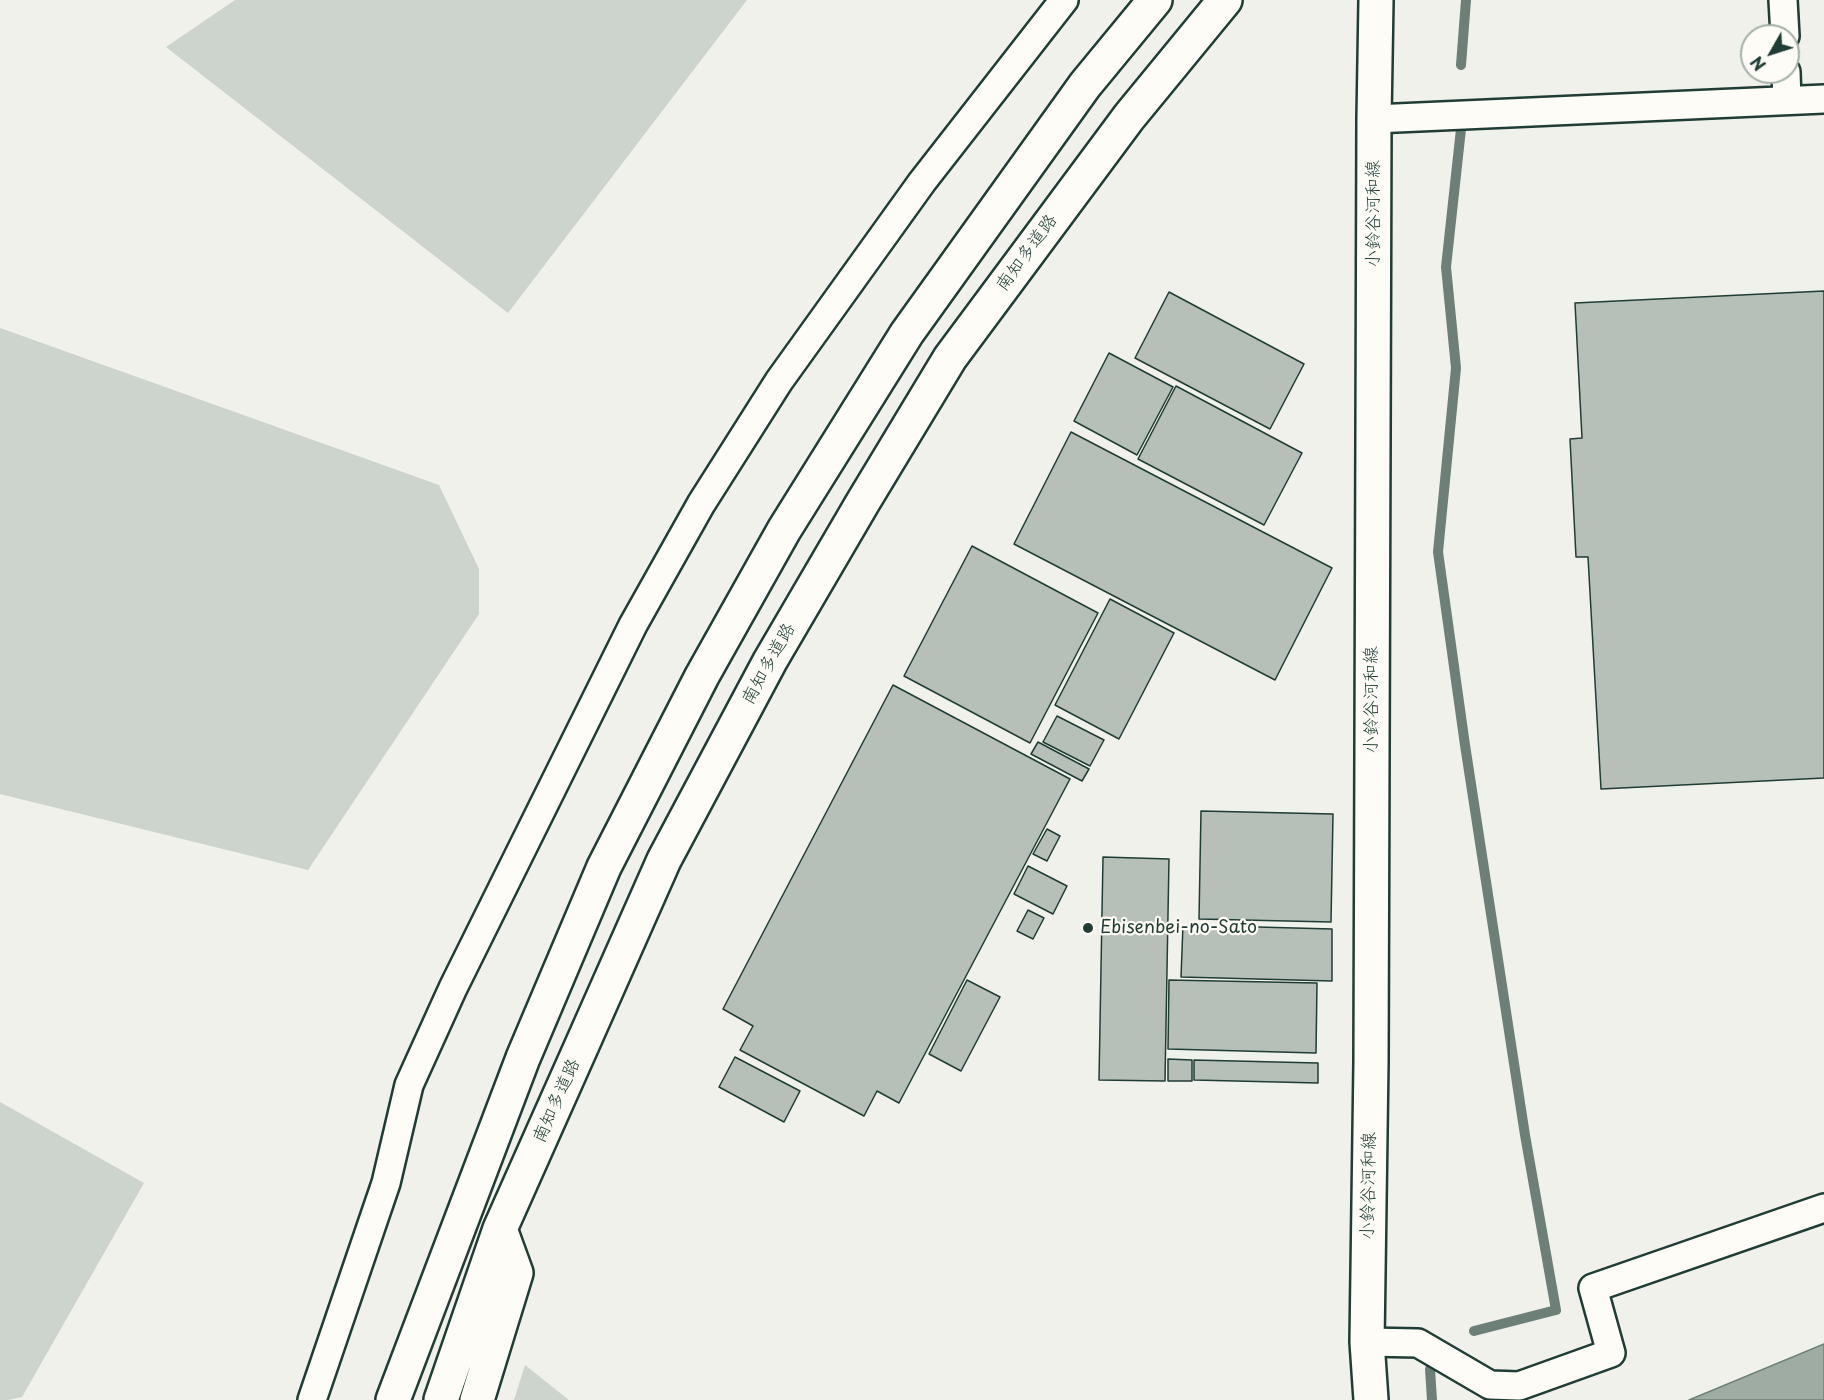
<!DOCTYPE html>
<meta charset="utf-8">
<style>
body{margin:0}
#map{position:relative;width:1824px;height:1400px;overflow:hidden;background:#f0f1eb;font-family:"Playpen Sans",sans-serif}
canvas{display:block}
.north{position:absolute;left:1740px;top:24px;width:60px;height:60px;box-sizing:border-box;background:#fdfcf7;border:2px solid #a4b0a9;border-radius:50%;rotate:231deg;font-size:16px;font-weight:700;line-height:24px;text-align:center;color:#1f3d34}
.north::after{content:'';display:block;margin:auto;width:21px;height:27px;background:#1f3d34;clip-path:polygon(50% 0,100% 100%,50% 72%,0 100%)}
</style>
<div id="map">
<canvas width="1824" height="1400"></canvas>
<div class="north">N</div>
</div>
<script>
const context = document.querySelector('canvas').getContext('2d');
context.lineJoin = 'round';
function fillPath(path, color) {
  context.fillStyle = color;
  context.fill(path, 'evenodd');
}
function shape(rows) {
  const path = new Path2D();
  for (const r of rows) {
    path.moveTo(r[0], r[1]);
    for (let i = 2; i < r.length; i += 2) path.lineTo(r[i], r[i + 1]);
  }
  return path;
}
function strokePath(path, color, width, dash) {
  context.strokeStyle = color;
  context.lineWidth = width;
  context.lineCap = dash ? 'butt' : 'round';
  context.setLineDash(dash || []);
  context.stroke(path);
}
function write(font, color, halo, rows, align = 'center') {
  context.font = font + ' "Playpen Sans","Klee One",sans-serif';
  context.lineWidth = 4.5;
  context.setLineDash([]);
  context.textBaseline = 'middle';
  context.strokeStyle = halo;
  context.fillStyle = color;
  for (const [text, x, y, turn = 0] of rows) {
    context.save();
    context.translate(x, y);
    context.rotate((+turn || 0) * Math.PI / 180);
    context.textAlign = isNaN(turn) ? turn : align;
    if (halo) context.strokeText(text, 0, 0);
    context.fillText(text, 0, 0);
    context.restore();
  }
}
const green = shape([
 [235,0,747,0,508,313,166,47],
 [0,328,439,485,479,569,479,614,308,870,0,794],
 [0,1102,144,1183,22,1397,8,1400,0,1400],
 [525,1365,569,1400,514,1400]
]);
const water = shape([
 [1824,1344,1824,1400,1689,1400,1824,1344]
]);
const stream = shape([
 [1461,65,1466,0],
 [1461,129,1446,267,1456,368,1438,552,1465,745,1525,1135,1556,1310,1474,1331],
 [1430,1369,1432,1400]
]);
const building = shape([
 [1824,291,1824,778,1601,789,1588,557,1576,557,1570,439,1582,438,1575,303,1824,291],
 [1169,292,1304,364,1270,429,1135,358,1169,292],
 [1109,353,1173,387,1137,455,1074,421,1109,353],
 [1176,386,1302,453,1264,525,1138,459,1176,386],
 [1071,432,1332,568,1275,680,1014,544,1071,432],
 [972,546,1098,613,1030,743,904,676,972,546],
 [1110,599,1174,633,1119,739,1055,705,1110,599],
 [893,685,1070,779,899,1103,877,1091,864,1116,740,1050,753,1026,723,1009,893,685],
 [1057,716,1104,740,1090,766,1043,742,1057,716],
 [1038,742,1089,769,1082,781,1031,754,1038,742],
 [1201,811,1333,814,1331,922,1199,919,1201,811],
 [1047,829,1060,836,1047,861,1033,854,1047,829],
 [1103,857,1169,859,1165,1081,1099,1080,1103,857],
 [1028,866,1067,886,1053,914,1014,894,1028,866],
 [1028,910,1044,918,1033,939,1017,931,1028,910],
 [1183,925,1332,929,1332,981,1181,977,1183,925],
 [967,980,1000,997,961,1071,929,1054,967,980],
 [1169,980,1317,983,1316,1053,1168,1049,1169,980],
 [735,1057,800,1091,784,1122,719,1087,735,1057],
 [1168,1059,1192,1060,1192,1081,1168,1081,1168,1059],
 [1194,1060,1318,1063,1318,1083,1194,1080,1194,1060]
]);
const minor = shape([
 [1783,0,1785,36],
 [1786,72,1787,100],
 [1374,119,1824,99],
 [1367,1342,1418,1343,1490,1385,1519,1386,1611,1353,1593,1288,1824,1208],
 [312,1400,386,1183,409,1085,453,988,633,625,701,504,779,381,922,182,1064,0]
]);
const secondary = shape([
 [1371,1400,1367,1342,1371,1062,1374,119,1376,0]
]);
const motorway = shape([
 [393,1400,523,1058,604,867,702,676,784,530,907,333,1085,85,1155,0],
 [441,1400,500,1229,582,1045,664,860,770,661,863,502,950,358,1129,117,1225,0],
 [477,1400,516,1273,500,1229]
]);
const markers = [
 [1088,928,6,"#1f3d34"]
];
const streetNames = [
 ["小鈴谷河和線",1374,214,-90],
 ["南知多道路",1027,253,-54],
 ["南知多道路",769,664,-61],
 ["小鈴谷河和線",1372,700,-90],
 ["南知多道路",557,1101,-66],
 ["小鈴谷河和線",1369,1186,-89]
];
const poiNames = [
 ["Ebisenbei-no-Sato",1100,928]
];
fillPath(green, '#cdd3cd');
fillPath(water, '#9faca4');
strokePath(water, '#6c8077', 1.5);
strokePath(stream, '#6c8077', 10);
fillPath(building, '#b6bfb8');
strokePath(building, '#1f3d34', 1.5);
strokePath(minor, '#1f3d34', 32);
strokePath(secondary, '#1f3d34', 38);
strokePath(motorway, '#1f3d34', 38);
strokePath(minor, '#fdfcf7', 27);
strokePath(secondary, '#fdfcf7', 33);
strokePath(motorway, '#fdfcf7', 33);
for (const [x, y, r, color] of markers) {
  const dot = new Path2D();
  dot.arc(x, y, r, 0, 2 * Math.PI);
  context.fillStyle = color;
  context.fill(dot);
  strokePath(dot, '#fdfcf7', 2);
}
write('18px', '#1f3d34', '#fdfcf7', streetNames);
write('18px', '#1f3d34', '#fdfcf7', poiNames, 'left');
</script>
